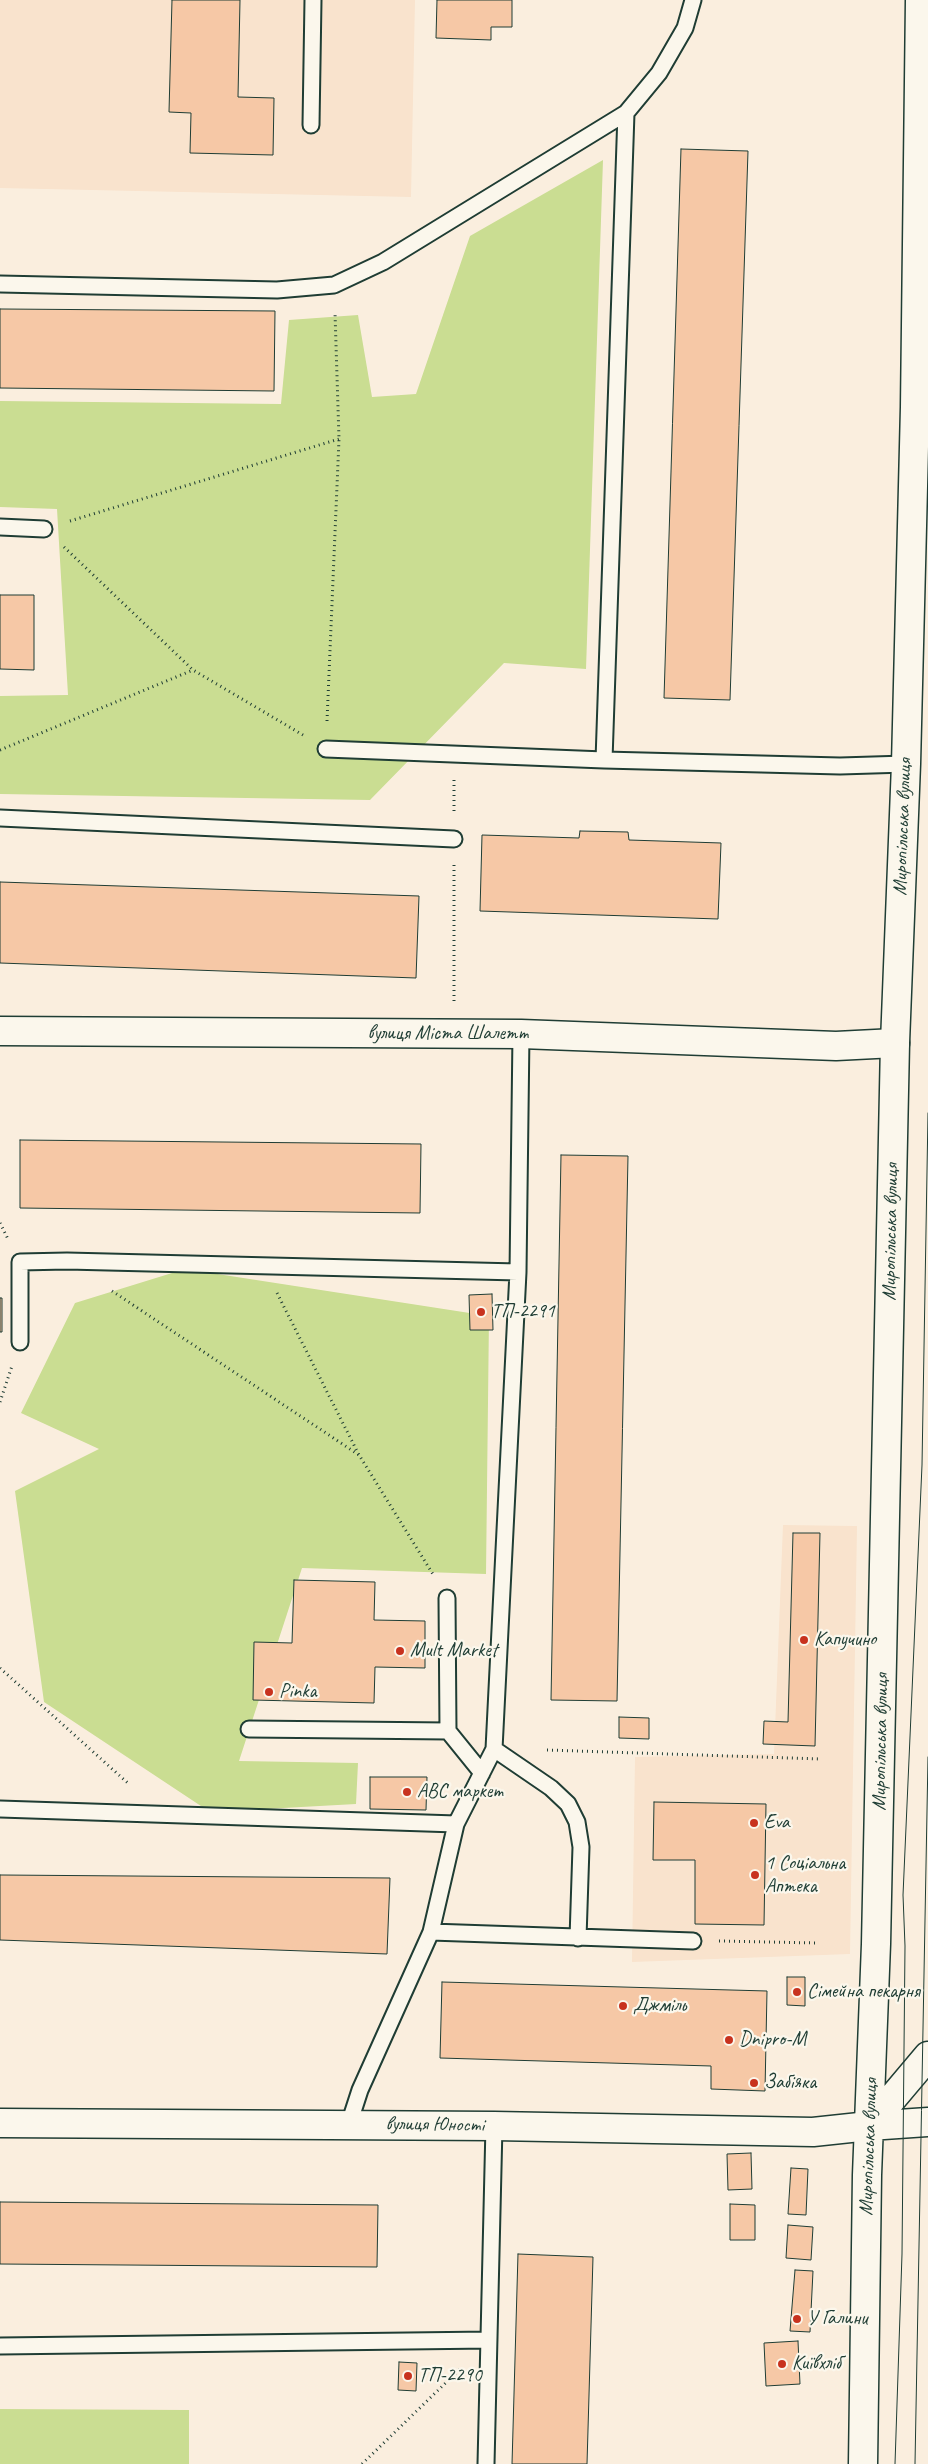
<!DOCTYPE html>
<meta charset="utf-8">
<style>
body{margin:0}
canvas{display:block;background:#faeede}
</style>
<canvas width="928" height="2464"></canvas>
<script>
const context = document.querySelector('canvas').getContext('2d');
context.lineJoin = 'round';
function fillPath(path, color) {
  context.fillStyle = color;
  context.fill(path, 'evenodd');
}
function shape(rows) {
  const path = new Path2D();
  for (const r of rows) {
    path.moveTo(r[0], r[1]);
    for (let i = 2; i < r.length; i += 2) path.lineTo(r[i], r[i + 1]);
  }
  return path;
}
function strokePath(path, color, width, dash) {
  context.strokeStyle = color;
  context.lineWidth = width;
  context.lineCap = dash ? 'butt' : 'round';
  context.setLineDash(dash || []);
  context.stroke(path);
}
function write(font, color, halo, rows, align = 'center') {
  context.font = font + ' Caveat,sans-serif';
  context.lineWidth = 4.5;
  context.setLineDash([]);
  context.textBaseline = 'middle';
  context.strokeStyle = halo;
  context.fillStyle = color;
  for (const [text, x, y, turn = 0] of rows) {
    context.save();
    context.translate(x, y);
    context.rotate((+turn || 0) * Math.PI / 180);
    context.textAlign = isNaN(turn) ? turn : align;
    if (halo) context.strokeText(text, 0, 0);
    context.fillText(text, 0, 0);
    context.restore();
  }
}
const built = shape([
 [0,0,415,0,411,197,0,188],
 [783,1525,857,1526,850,1954,632,1962,635,1757,774,1754]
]);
const green = shape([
 [603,160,586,669,504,663,370,800,0,794,0,696,68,695,57,509,0,507,0,401,281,404,289,320,358,315,372,397,416,394,470,236],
 [185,1269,489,1316,486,1574,302,1568,239,1761,358,1763,356,1804,210,1812,44,1702,15,1491,99,1449,21,1413,75,1303],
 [0,2409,189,2410,189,2464,0,2464]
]);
const building = shape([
 [172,0,240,0,238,97,274,98,273,155,190,153,191,113,169,112,172,0],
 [437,0,512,0,512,27,491,27,491,40,436,38,437,0],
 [681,149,748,151,730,700,664,698,681,149],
 [0,309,275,311,274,391,0,388,0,309],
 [0,595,34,595,34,670,0,669,0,595],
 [580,831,628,832,629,840,721,843,718,919,480,911,482,835,579,838,580,831],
 [0,882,419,896,416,978,0,963,0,882],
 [20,1140,421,1144,420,1213,20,1208,20,1140],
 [561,1155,628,1156,617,1701,551,1700,561,1155],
 [492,1294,493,1330,470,1330,469,1295,492,1294],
 [0,1298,2,1298,2,1332,0,1332,0,1298],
 [793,1533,820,1533,815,1746,763,1744,764,1721,788,1722,793,1533],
 [294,1580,375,1582,374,1620,425,1621,425,1668,375,1667,374,1703,253,1700,254,1642,292,1643,294,1580],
 [619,1717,649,1718,649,1739,619,1738,619,1717],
 [370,1777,427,1777,426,1810,370,1809,370,1777],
 [654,1802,766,1804,764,1925,695,1924,695,1860,653,1860,654,1802],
 [0,1875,390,1878,387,1954,0,1940,0,1875],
 [787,1977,805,1977,805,2006,787,2005,787,1977],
 [442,1982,767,1991,765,2091,711,2089,711,2066,440,2058,442,1982],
 [751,2153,752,2189,728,2190,727,2154,751,2153],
 [791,2168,808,2169,806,2215,788,2214,791,2168],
 [0,2202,378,2205,377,2267,0,2264,0,2202],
 [730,2204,755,2205,755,2240,730,2240,730,2204],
 [788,2225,813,2227,811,2260,786,2258,788,2225],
 [518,2254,593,2257,587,2464,512,2464,518,2254],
 [795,2270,813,2271,810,2332,790,2331,795,2270],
 [798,2341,800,2384,766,2386,764,2343,798,2341],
 [399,2362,417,2363,416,2391,398,2390,399,2362]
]);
const path = shape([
 [70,521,339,439],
 [64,547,193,670,303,735],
 [327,721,339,439,335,313],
 [0,750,193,670],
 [454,811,454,780],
 [454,865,454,1001],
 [0,1223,8,1239],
 [112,1291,359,1455],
 [277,1293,359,1455,434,1576],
 [0,1402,12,1366],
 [0,1668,130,1785],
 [547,1750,821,1759],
 [719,1941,817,1943],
 [362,2464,460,2369]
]);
const service = shape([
 [311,125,313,0],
 [0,284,277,290,334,285,383,262,626,113,659,73,685,28,693,0],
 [0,527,44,529],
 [326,749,604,760,840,766,906,764],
 [604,760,626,113],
 [0,818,454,839],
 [20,1342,20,1262,67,1261,518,1272],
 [447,1598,448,1731],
 [249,1729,448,1731,482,1773],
 [494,1749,551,1788,568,1804,577,1822,581,1847,578,1938],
 [0,1809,456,1824],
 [431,1932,693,1941],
 [349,2124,360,2090,431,1932,456,1824,494,1749,518,1272,521,1034],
 [0,2346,489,2340],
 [486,2464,494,2126]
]);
const minor = shape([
 [0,1031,521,1034,836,1046,895,1043],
 [0,2123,494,2126,813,2132,869,2126]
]);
const tertiary = shape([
 [869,2126,928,2056],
 [869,2126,928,2122],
 [863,2464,867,2175,876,1944,895,1043,906,764,915,407,920,0]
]);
const tram = shape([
 [895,2464,902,2254,905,1946,903,1895,922,1465,928,1113],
 [915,2464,928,1757]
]);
const markers = [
 [481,1312,5,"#c8321e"],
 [804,1640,5,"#c8321e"],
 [400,1651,5,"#c8321e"],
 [269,1692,5,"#c8321e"],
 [407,1792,5,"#c8321e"],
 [754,1823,5,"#c8321e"],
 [755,1875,5,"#c8321e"],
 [797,1992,5,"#c8321e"],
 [623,2006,5,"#c8321e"],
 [729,2040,5,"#c8321e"],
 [754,2083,5,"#c8321e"],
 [797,2319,5,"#c8321e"],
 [782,2364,5,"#c8321e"],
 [408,2376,5,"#c8321e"]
];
const streetNames = [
 ["Миропільська вулиця",903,827,-88],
 ["вулиця Міста Шалетт",448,1034],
 ["Миропільська вулиця",891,1232,-89],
 ["Миропільська вулиця",881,1742,-89],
 ["вулиця Юності",435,2125,1],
 ["Миропільська вулиця",869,2147,-88]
];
const poiNames = [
 ["ТП-2291",491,1312],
 ["Капучино",814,1640],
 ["Mult Market",410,1651],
 ["Pinka",279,1692],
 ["АВС маркет",417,1792],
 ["Eva",764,1823],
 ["1 Соціальна",765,1864],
 ["Аптека",765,1887],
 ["Сімейна пекарня",807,1992],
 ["Джміль",633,2006],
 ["Dnipro-M",739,2040],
 ["Забіяка",764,2083],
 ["У Галини",807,2319],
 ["Київхліб",792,2364],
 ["ТП-2290",418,2376]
];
fillPath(built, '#f9e3cd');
fillPath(green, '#cadd92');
fillPath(building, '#f6c8a6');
strokePath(building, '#1f3d34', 1);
strokePath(service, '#1f3d34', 19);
strokePath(minor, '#1f3d34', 31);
strokePath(tertiary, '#1f3d34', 31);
strokePath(path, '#1f3d34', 3, [1, 4]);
strokePath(service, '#fbf7ec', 15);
strokePath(minor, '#fbf7ec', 28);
strokePath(tertiary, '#fbf7ec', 28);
strokePath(tram, '#1f3d34', 1);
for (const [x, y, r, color] of markers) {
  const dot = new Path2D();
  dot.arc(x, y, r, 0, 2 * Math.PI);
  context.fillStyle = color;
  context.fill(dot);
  strokePath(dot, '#fbf7ec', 2);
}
write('20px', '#1f3d34', '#fbf7ec', streetNames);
write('20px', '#1f3d34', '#fbf7ec', poiNames, 'left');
</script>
